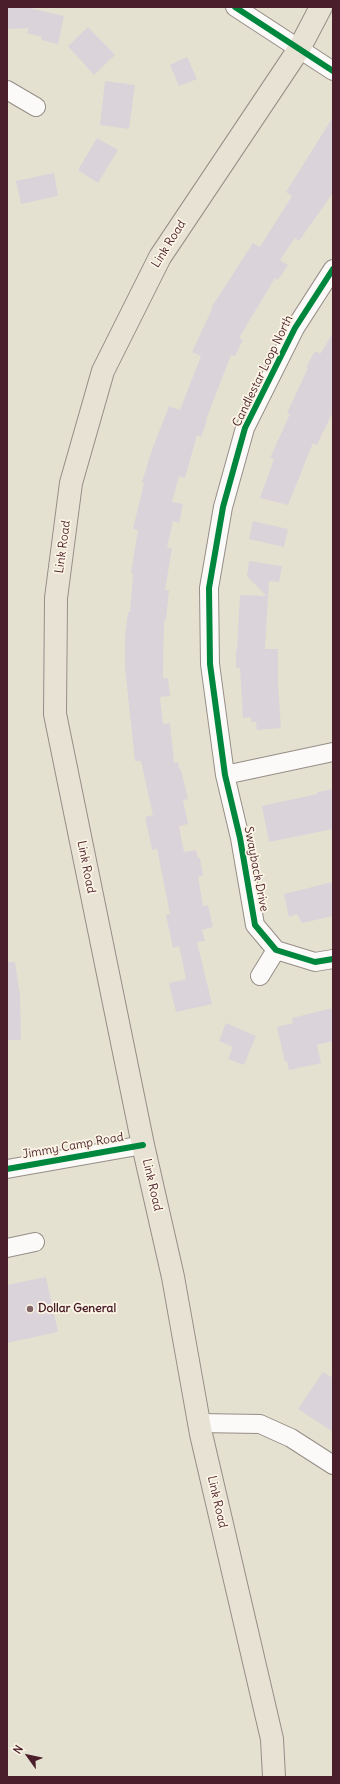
<!DOCTYPE html>
<style>
body{margin:0}
#map{position:relative;width:340px;height:1784px;overflow:hidden;background:#e5e1d1;font-family:Delius,sans-serif}
canvas{display:block}
.frame{position:absolute;inset:0;border:8px solid #4a1f2b;pointer-events:none}
.north{position:absolute;left:8px;top:1736px;width:40px;height:40px;-webkit-text-stroke:3px #fcf5e5;paint-order:stroke;rotate:303deg;font-size:11px;font-weight:700;line-height:16px;text-align:center;color:#4a1f2b}
.north::after{content:'';display:block;margin:auto;width:14px;height:18px;background:#4a1f2b;clip-path:polygon(50% 0,100% 100%,50% 72%,0 100%)}
</style>
<div id="map">
<canvas width="340" height="1784"></canvas>
<div class="frame"></div>
<div class="north">N</div>
</div>
<script>
const context = document.querySelector('canvas').getContext('2d');
context.lineJoin = 'round';
function fillPath(path, color) {
  context.fillStyle = color;
  context.fill(path, 'evenodd');
}
function shape(rows) {
  const path = new Path2D();
  for (const r of rows) {
    path.moveTo(r[0], r[1]);
    for (let i = 2; i < r.length; i += 2) path.lineTo(r[i], r[i + 1]);
  }
  return path;
}
function strokePath(path, color, width, dash) {
  context.strokeStyle = color;
  context.lineWidth = width;
  context.lineCap = dash ? 'butt' : 'round';
  context.setLineDash(dash || []);
  context.stroke(path);
}
function write(font, color, halo, rows, align = 'center') {
  context.font = font + ' Delius,sans-serif';
  context.lineWidth = 3.5;
  context.setLineDash([]);
  context.textBaseline = 'middle';
  context.strokeStyle = halo;
  context.fillStyle = color;
  for (const [text, x, y, turn = 0] of rows) {
    context.save();
    context.translate(x, y);
    context.rotate((+turn || 0) * Math.PI / 180);
    context.textAlign = isNaN(turn) ? turn : align;
    if (halo) context.strokeText(text, 0, 0);
    context.fillText(text, 0, 0);
    context.restore();
  }
}
const building = shape([
 [7,7,25,7,64,16,58,44,41,40,42,37,27,33,29,28,7,29],
 [88,27,115,55,94,75,68,46],
 [187,57,197,79,179,86,170,65],
 [105,81,135,85,129,129,100,125],
 [333,117,333,193,299,241,295,238,280,260,288,265,278,280,275,278,239,338,243,340,235,356,231,355,206,420,207,421,201,437,197,435,185,478,179,476,172,502,183,504,179,523,173,521,167,548,172,548,165,590,169,590,166,620,164,620,163,678,168,678,170,696,160,697,163,724,170,723,174,763,178,762,180,771,181,770,188,799,183,800,188,824,179,826,184,852,196,850,198,858,200,858,203,876,198,877,203,906,208,905,213,927,202,930,205,941,197,942,212,1004,176,1012,169,983,186,979,179,946,173,948,166,915,170,914,157,849,152,850,145,817,153,815,141,761,135,761,125,668,125,636,128,612,130,612,133,574,131,573,138,530,133,529,144,483,142,482,152,450,169,406,180,410,201,356,192,352,212,309,211,308,253,243,260,247,292,196,286,192],
 [97,138,118,150,98,183,78,170],
 [54,173,58,196,21,204,16,181],
 [333,333,333,412,317,445,313,443,288,505,260,498,274,459,270,458,290,414,287,413,308,368,306,367,315,351,320,354],
 [253,521,288,529,284,547,249,539],
 [249,561,282,566,279,582,269,581,265,649,278,649,278,684,281,728,257,730,256,722,251,722,251,717,243,718,240,668,236,668,236,650,237,650,240,595,266,596,247,576],
 [333,789,333,829,269,842,262,806,317,794,317,792],
 [333,882,333,916,302,923,297,914,289,917,284,894],
 [7,962,15,962,20,995,21,1040,7,1040],
 [333,1008,333,1041,317,1045,321,1063,289,1070,287,1061,285,1062,277,1027,293,1023,292,1018],
 [226,1023,256,1036,244,1065,228,1059,233,1047,219,1041],
 [46,1277,58,1332,7,1343,7,1285],
 [323,1372,333,1378,333,1432,298,1409]
]);
const minor = shape([
 [235,7,333,71],
 [7,90,36,107],
 [333,269,295,328,245,428,223,507,209,588,210,664,225,775,240,838,255,925,276,950,315,962,333,959],
 [225,775,333,752],
 [260,976,276,950],
 [7,1169,143,1145],
 [7,1248,35,1242],
 [199,1423,260,1424,291,1438,333,1465]
]);
const major = shape([
 [274,1777,272,1739,201,1434,173,1277,143,1145,55,714,56,598,71,483,103,371,160,257,299,49,321,7]
]);
const cycleway = shape([
 [235,7,333,71],
 [333,269,295,328,245,428,223,507,209,588,210,664,225,775,240,838,255,925,276,950,315,962,333,959],
 [7,1169,143,1145]
]);
const markers = [
 [30,1309,4,"#806365"]
];
const streetNames = [
 ["Link Road",169,244,-58],
 ["Candlestar Loop North",263,371,-64],
 ["Link Road",63,547,-82],
 ["Link Road",86,867,79],
 ["Swayback Drive",256,869,79],
 ["Jimmy Camp Road",73,1146,-10],
 ["Link Road",152,1185,77],
 ["Link Road",217,1502,77]
];
const poiNames = [
 ["Dollar General",38,1309]
];
fillPath(building, '#dad3d9');
strokePath(minor, '#968d87', 20);
strokePath(major, '#968d87', 24);
strokePath(minor, '#fbfaf8', 18);
strokePath(major, '#e8e2d5', 22);
strokePath(cycleway, '#00873e', 6);
for (const [x, y, r, color] of markers) {
  const dot = new Path2D();
  dot.arc(x, y, r, 0, 2 * Math.PI);
  context.fillStyle = color;
  context.fill(dot);
  strokePath(dot, '#fcf5e5', 1.5);
}
write('12px', '#4a1f2b', '#fcf5e5', streetNames);
write('bold 12px', '#4a1f2b', '#fcf5e5', poiNames, 'left');
</script>
